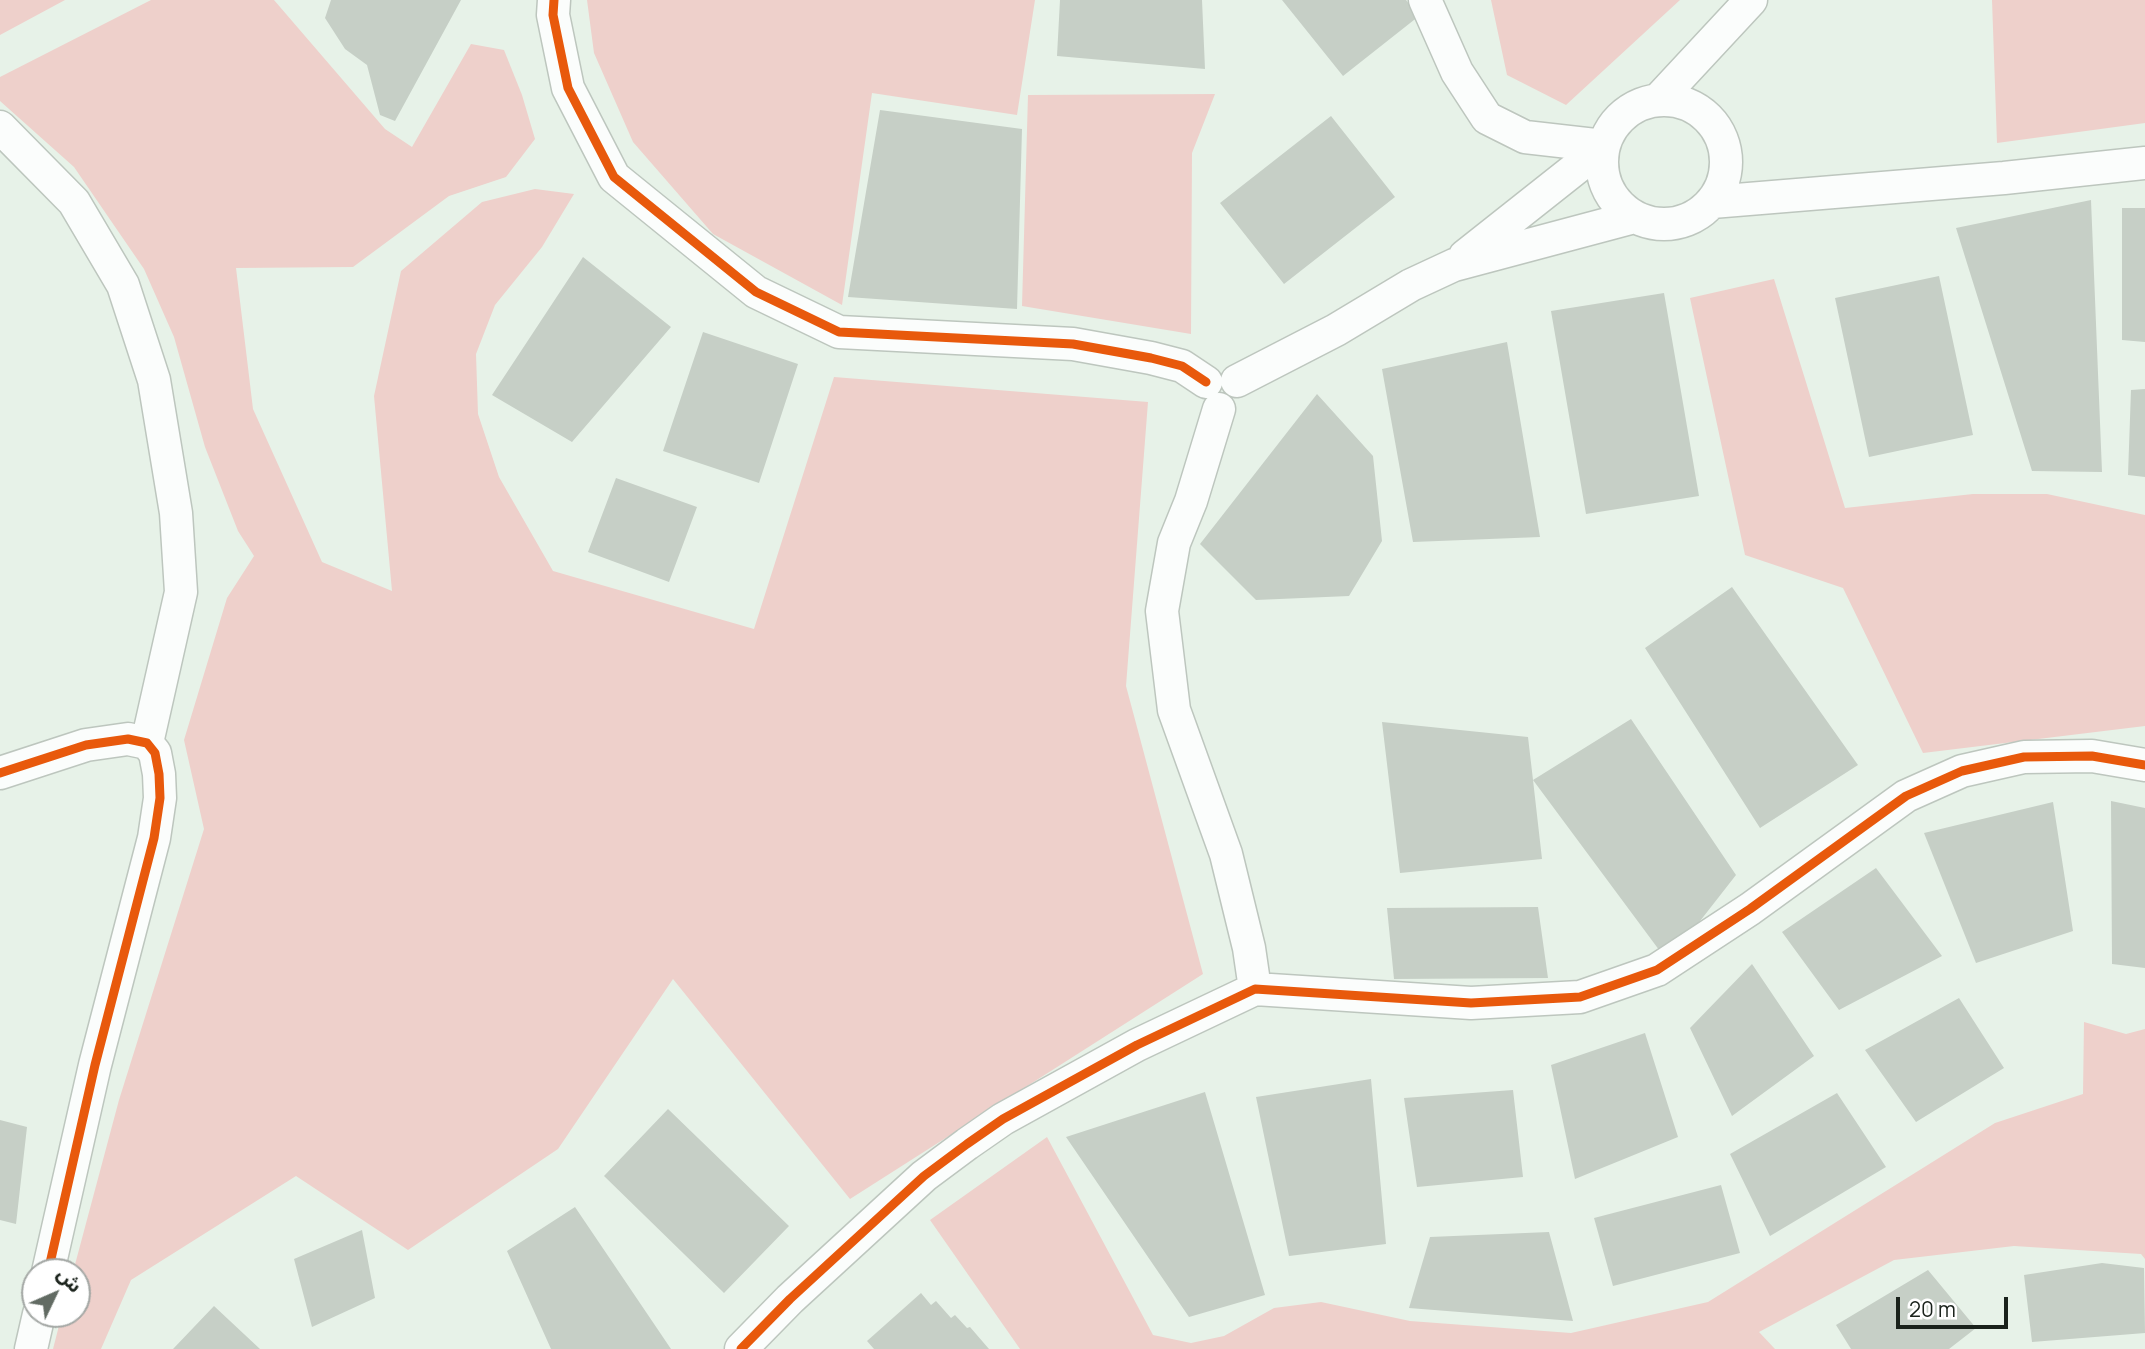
<!DOCTYPE html>
<meta charset="utf-8">
<style>
body{margin:0}
#map{position:relative;width:2145px;height:1349px;overflow:hidden;background:#e7f2e8;font-family:Manrope,"Noto Sans Arabic",sans-serif}
canvas{display:block}
.north{position:absolute;left:21px;top:1258px;width:70px;height:70px;box-sizing:border-box;background:#fff;border:2px solid #a3a7a4;border-radius:50%;rotate:46deg;font-size:19px;font-weight:700;line-height:28px;text-align:center;color:#1a221b}
.north::after{content:'';display:block;margin:auto;width:24px;height:32px;background:#626b63;clip-path:polygon(50% 0,100% 100%,50% 72%,0 100%)}
.scale{position:absolute;left:1896px;top:1297px;width:112px;height:32px;box-sizing:border-box;border:4px solid #1a221b;border-top:0;padding-left:9px;font-size:21px;line-height:24px;white-space:nowrap;color:#1a221b;-webkit-text-stroke:5px #fff;paint-order:stroke}
</style>
<div id="map">
<canvas width="2145" height="1349"></canvas>
<div class="north">ش</div>
<div class="scale">20 m</div>
</div>
<script>
const context = document.querySelector('canvas').getContext('2d');
context.lineJoin = 'round';
function fillPath(path, color) {
  context.fillStyle = color;
  context.fill(path, 'evenodd');
}
function shape(rows) {
  const path = new Path2D();
  for (const r of rows) {
    if (r.length === 3) {
      path.moveTo(r[0] + r[2], r[1]);
      path.arc(r[0], r[1], r[2], 0, 2 * Math.PI);
      continue;
    }
    path.moveTo(r[0], r[1]);
    for (let i = 2; i < r.length; i += 2) path.lineTo(r[i], r[i + 1]);
  }
  return path;
}
function strokePath(path, color, width, dash) {
  context.strokeStyle = color;
  context.lineWidth = width;
  context.lineCap = dash ? 'butt' : 'round';
  context.setLineDash(dash || []);
  context.stroke(path);
}
const green = shape([
 [0,0,65,0,0,35],
 [151,0,274,0,385,129,412,147,471,44,504,50,522,95,535,139,506,177,449,196,353,267,236,268,253,409,322,562,392,591,374,396,401,271,482,202,535,189,574,194,542,247,495,305,476,354,478,414,499,477,553,571,754,629,834,377,1148,402,1126,686,1203,974,850,1199,673,979,558,1149,408,1250,296,1176,131,1280,101,1349,53,1349,62,1314,77,1314,77,1272,73,1272,119,1100,204,829,184,740,227,598,254,556,238,531,205,447,174,337,144,269,74,167,0,101,0,77],
 [587,0,1035,0,1017,115,872,93,842,305,713,234,633,142,594,53],
 [1491,0,1680,0,1566,105,1507,75],
 [1992,0,2145,0,2145,123,1997,143],
 [1215,94,1192,153,1191,334,1022,306,1028,95],
 [1774,279,1845,508,1973,494,2047,494,2145,515,2145,726,1923,753,1843,588,1745,555,1690,298],
 [2084,1022,2126,1034,2145,1029,2145,1259,2141,1254,2014,1246,1894,1260,1759,1332,1775,1349,1020,1349,930,1220,1047,1137,1153,1335,1191,1343,1224,1336,1274,1308,1321,1302,1410,1321,1571,1333,1708,1302,1995,1123,2083,1094]
]);
const building = shape([
 [331,0,461,0,395,121,380,115,367,65,345,49,325,18],
 [1060,0,1202,0,1205,69,1057,56],
 [1282,0,1406,0,1419,16,1343,76],
 [880,110,1022,129,1017,309,848,297],
 [1331,116,1395,197,1284,284,1220,203],
 [2091,200,2102,472,2032,471,1956,228],
 [2122,208,2145,208,2145,342,2122,340],
 [583,257,671,327,572,442,492,395],
 [1939,276,1973,435,1869,457,1835,298],
 [1664,293,1699,496,1586,514,1551,311],
 [703,332,798,364,759,483,663,451],
 [1507,342,1540,537,1413,542,1382,369],
 [2145,389,2145,477,2128,475,2131,390],
 [1317,394,1373,456,1382,541,1349,596,1256,600,1200,544],
 [616,478,697,507,669,582,588,552],
 [1732,587,1858,765,1760,828,1645,648],
 [1631,719,1736,875,1668,962,1533,780,1542,859,1400,873,1382,722,1528,737,1533,780],
 [2111,801,2145,808,2145,968,2112,964],
 [2053,802,2073,931,1976,963,1924,833],
 [1876,868,1942,956,1839,1010,1782,932],
 [1538,907,1548,978,1394,979,1387,908],
 [1752,964,1814,1056,1732,1116,1690,1028],
 [1959,998,2004,1068,1916,1122,1865,1050],
 [1645,1033,1678,1137,1575,1179,1551,1065],
 [1371,1079,1386,1244,1289,1256,1256,1097],
 [1513,1090,1523,1177,1417,1187,1404,1098],
 [1205,1092,1265,1295,1189,1317,1066,1137],
 [1837,1093,1886,1167,1770,1236,1730,1154],
 [668,1109,789,1226,724,1293,604,1176],
 [0,1120,27,1127,16,1224,0,1220],
 [1721,1185,1740,1253,1613,1286,1594,1218],
 [575,1207,671,1349,551,1349,507,1251],
 [362,1230,375,1298,312,1327,294,1259],
 [1549,1232,1573,1321,1409,1308,1430,1237],
 [2102,1263,2144,1268,2145,1333,2032,1342,2024,1275],
 [1928,1270,1976,1328,1949,1349,1851,1349,1836,1325],
 [921,1293,931,1305,936,1301,951,1318,955,1315,967,1328,970,1327,989,1349,874,1349,867,1341],
 [214,1306,260,1349,173,1349]
]);
const minor = shape([
 [554,0,553,15,568,88,614,177,756,292,839,332,1073,344,1151,358,1182,366,1206,382],
 [1425,0,1457,72,1487,118,1525,137,1604,146],
 [1659,99,1751,0],
 [1664,162,62],
 [0,127,74,202,123,285,154,380,176,513,181,592,147,743],
 [1712,202,2004,178,2145,163],
 [1465,256,1604,146],
 [1237,381,1336,330,1411,285,1454,265,1634,217],
 [1219,409,1191,501,1174,543,1162,611,1174,710,1226,854,1249,948,1255,989],
 [0,773,86,745,128,739,147,743,155,753,159,774,160,798,154,838,95,1065,48,1272],
 [31,1349,39,1314],
 [741,1349,790,1299,924,1176,967,1144,1003,1119,1137,1045,1255,989,1471,1003,1580,997,1657,970,1750,909,1906,796,1962,771,2024,757,2092,756,2145,765]
]);
const cycleway = shape([
 [554,0,553,15,568,88,614,177,756,292,839,332,1073,344,1151,358,1182,366,1206,382],
 [0,773,86,745,128,739,147,743,155,753,159,774,160,798,154,838,95,1065,48,1272],
 [741,1349,790,1299,924,1176,967,1144,1003,1119,1137,1045,1255,989,1471,1003,1580,997,1657,970,1750,909,1906,796,1962,771,2024,757,2092,756,2145,765]
]);
fillPath(green, '#eed0cb');
fillPath(building, '#c6cfc6');
strokePath(minor, '#bdc6be', 35);
strokePath(minor, '#fbfdfc', 32);
strokePath(cycleway, '#e8590c', 9);
</script>
